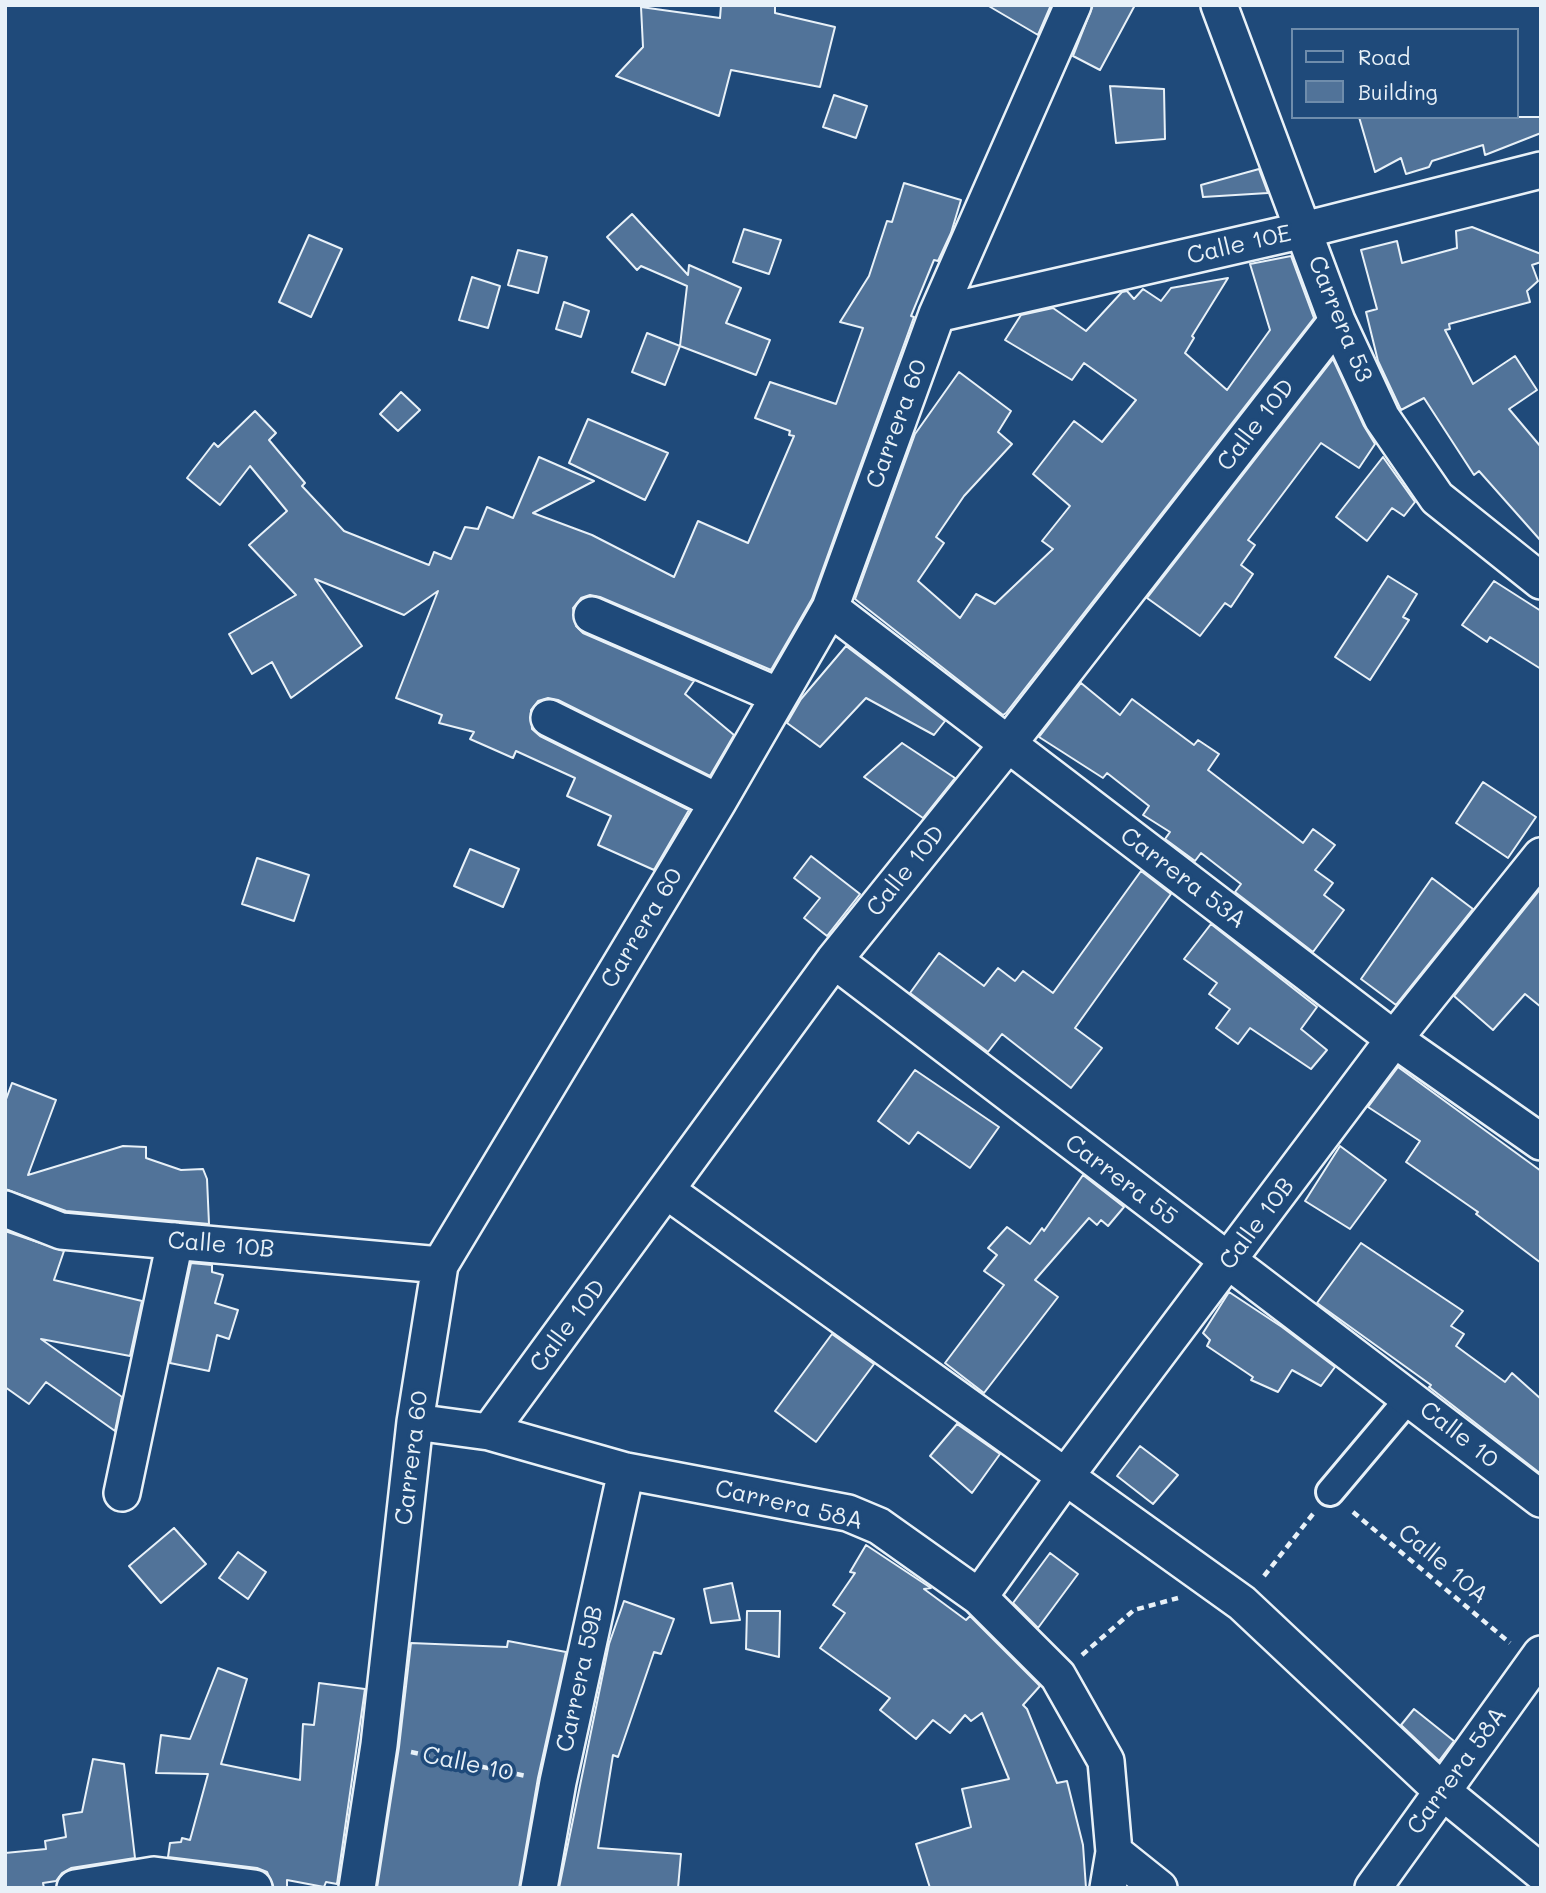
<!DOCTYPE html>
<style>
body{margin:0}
#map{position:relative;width:1546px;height:1893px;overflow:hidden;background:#1f4a7a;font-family:Mali,sans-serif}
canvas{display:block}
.frame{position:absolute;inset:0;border:7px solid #e8f1f8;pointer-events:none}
.legend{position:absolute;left:1291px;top:28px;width:228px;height:91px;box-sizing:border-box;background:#1f4a7a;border:2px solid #6f8dac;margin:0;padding:9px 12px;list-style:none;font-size:21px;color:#e8f1f8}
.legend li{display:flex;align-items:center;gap:14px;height:35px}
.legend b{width:35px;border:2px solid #6f8dac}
</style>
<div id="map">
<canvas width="1546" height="1893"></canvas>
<div class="frame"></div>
<ul class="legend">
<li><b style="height:9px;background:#1f4a7a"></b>Road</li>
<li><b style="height:19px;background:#517399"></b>Building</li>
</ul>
</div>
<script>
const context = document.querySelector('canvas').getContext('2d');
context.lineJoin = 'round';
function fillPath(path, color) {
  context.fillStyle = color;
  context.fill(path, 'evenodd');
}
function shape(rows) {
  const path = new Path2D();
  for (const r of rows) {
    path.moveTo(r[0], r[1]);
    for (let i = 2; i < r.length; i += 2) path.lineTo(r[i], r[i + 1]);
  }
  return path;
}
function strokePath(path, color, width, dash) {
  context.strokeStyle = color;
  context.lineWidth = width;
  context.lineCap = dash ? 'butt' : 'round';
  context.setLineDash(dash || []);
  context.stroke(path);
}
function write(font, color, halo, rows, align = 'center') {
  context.font = font + ' Mali,sans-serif';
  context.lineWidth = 7;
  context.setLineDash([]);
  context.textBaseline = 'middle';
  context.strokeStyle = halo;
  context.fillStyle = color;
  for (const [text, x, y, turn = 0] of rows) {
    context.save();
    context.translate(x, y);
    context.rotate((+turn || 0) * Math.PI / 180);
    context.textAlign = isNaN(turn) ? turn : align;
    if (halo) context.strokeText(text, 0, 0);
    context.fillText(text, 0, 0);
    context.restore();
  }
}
const building = shape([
 [721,5,775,5,775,13,835,27,820,87,731,70,719,116,616,76,643,47,641,7,720,18,721,5],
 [987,5,1051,5,1038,35,987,5],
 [1093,5,1135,5,1100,70,1073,56,1093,5],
 [1110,86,1164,89,1165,139,1116,143,1110,86],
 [834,95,867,106,856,138,823,127,834,95],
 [1359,117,1541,117,1541,133,1485,155,1483,145,1432,161,1429,167,1406,174,1401,158,1375,172,1359,117],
 [1259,169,1268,193,1203,197,1201,185,1259,169],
 [904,183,961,200,951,233,938,261,934,260,911,316,914,317,812,599,771,670,600,597,590,595,581,598,573,608,576,626,583,633,694,681,685,694,734,735,710,776,558,700,548,698,538,701,531,710,532,729,540,736,689,810,654,870,598,845,611,816,567,796,575,778,516,751,513,758,470,739,474,732,439,723,442,715,396,698,438,591,404,615,315,579,362,646,291,698,272,662,252,674,229,634,296,595,249,545,287,511,250,466,220,505,187,478,214,443,218,447,255,411,276,433,269,440,305,483,302,486,344,531,429,565,434,552,451,559,465,527,478,529,487,507,513,518,539,457,594,481,533,513,592,535,674,577,698,521,748,543,794,436,789,435,790,431,755,418,770,382,836,404,863,328,840,322,869,276,887,221,892,222,904,183],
 [632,214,688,275,689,265,741,288,726,323,770,340,756,375,680,346,687,286,641,266,637,270,607,237,632,214],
 [1472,227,1541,254,1541,262,1532,265,1538,281,1527,291,1530,302,1449,324,1450,329,1445,330,1473,384,1515,356,1537,390,1509,409,1541,447,1541,541,1479,471,1474,475,1424,398,1401,410,1378,361,1366,312,1377,309,1361,250,1397,241,1402,263,1457,248,1456,231,1472,227],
 [744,229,781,240,769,274,733,262,744,229],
 [309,235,342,249,311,317,279,302,309,235],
 [518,250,547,257,538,293,508,285,518,250],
 [1291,256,1314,318,1006,713,1003,715,855,599,915,434,959,372,1011,411,998,432,1012,444,964,496,936,537,944,543,918,581,960,618,976,594,995,604,1053,549,1042,541,1070,506,1033,474,1074,421,1102,442,1136,400,1084,363,1072,380,1005,340,1021,315,1053,308,1086,331,1122,292,1127,291,1134,299,1143,289,1161,301,1171,288,1228,278,1192,336,1194,338,1185,353,1227,390,1270,330,1250,264,1291,256],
 [472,277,500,286,488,328,459,320,472,277],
 [564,302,589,311,581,337,556,329,564,302],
 [647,333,680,346,665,385,632,372,647,333],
 [1333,359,1364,426,1375,444,1359,468,1321,443,1248,540,1255,545,1241,565,1253,574,1231,607,1225,603,1200,636,1147,598,1333,359],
 [401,392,420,410,398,431,380,414,401,392],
 [588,419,668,453,645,500,569,463,588,419],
 [1383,457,1415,502,1404,516,1392,508,1367,541,1336,517,1383,457],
 [1388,576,1417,594,1403,617,1409,620,1370,680,1335,657,1388,576],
 [1494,581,1541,611,1541,669,1490,637,1487,642,1462,625,1494,581],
 [846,646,945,721,934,735,866,698,820,747,787,723,801,699,846,646],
 [1081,683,1120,715,1132,699,1194,745,1198,740,1219,754,1208,770,1303,843,1313,829,1335,845,1315,870,1333,883,1324,895,1344,910,1313,952,1235,892,1241,884,1201,853,1195,861,1165,839,1170,832,1143,815,1149,806,1107,773,1103,778,1039,737,1081,683],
 [902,743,955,778,923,818,864,777,902,743],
 [1483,782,1536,817,1508,858,1456,823,1483,782],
 [470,849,519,869,503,907,454,886,470,849],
 [811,856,860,894,827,936,804,918,820,898,794,878,811,856],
 [257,858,309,875,294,921,242,904,257,858],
 [1141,871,1171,894,1075,1028,1102,1048,1071,1088,1002,1034,988,1052,910,993,939,953,984,986,998,968,1015,981,1023,971,1053,993,1141,871],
 [1432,878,1473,909,1396,1005,1361,979,1432,878],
 [1541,888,1541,1007,1525,994,1493,1030,1454,996,1541,888],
 [1211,924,1317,1007,1301,1029,1327,1050,1311,1069,1250,1028,1238,1044,1216,1028,1230,1009,1209,994,1217,983,1184,959,1211,924],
 [1398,1067,1541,1171,1541,1263,1476,1214,1478,1212,1406,1162,1420,1141,1368,1107,1398,1067],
 [915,1070,999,1127,970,1168,918,1132,909,1144,878,1121,915,1070],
 [12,1083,56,1100,28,1175,123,1146,146,1147,146,1158,181,1170,203,1169,207,1179,209,1224,66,1211,5,1189,5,1102,12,1083],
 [1340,1146,1386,1180,1350,1229,1305,1201,1340,1146],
 [1083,1175,1124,1207,1108,1226,1101,1220,1097,1225,1089,1218,1035,1280,1058,1297,984,1393,945,1363,1004,1285,984,1271,997,1255,988,1248,1007,1227,1030,1244,1042,1228,1044,1231,1083,1175],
 [5,1231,64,1251,54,1280,142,1301,130,1356,41,1339,122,1397,115,1431,46,1382,29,1404,5,1387,5,1231],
 [1361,1243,1463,1311,1451,1326,1464,1334,1456,1346,1505,1382,1512,1373,1541,1399,1541,1474,1429,1387,1431,1385,1317,1303,1361,1243],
 [191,1263,212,1265,212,1272,223,1275,215,1303,238,1310,229,1339,217,1335,209,1371,170,1363,191,1263],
 [1229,1292,1282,1327,1335,1367,1321,1386,1292,1370,1278,1392,1251,1380,1253,1377,1207,1346,1210,1340,1203,1333,1229,1292],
 [832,1334,874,1364,816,1442,775,1411,832,1334],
 [957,1424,1000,1454,972,1493,930,1456,957,1424],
 [1140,1446,1178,1475,1153,1504,1117,1476,1140,1446],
 [174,1528,206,1564,161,1603,129,1566,174,1528],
 [866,1545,931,1588,924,1589,966,1620,970,1616,1040,1686,1023,1705,1027,1709,1057,1783,1067,1781,1083,1845,1086,1888,930,1888,916,1844,971,1827,962,1789,1009,1779,982,1713,971,1721,965,1715,950,1733,933,1720,916,1739,880,1710,890,1698,820,1648,845,1613,833,1605,855,1573,850,1572,866,1545],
 [238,1552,266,1572,248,1599,219,1578,238,1552],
 [1050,1553,1078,1574,1038,1628,1013,1603,1050,1553],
 [732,1583,740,1620,711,1623,704,1589,732,1583],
 [624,1601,674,1619,661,1654,654,1652,618,1757,613,1755,598,1848,681,1854,678,1888,559,1888,609,1644,624,1601],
 [747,1611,780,1611,779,1657,746,1649,747,1611],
 [508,1641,566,1652,538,1778,519,1888,377,1888,399,1747,411,1643,507,1647,508,1641],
 [218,1668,247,1679,221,1764,300,1780,303,1724,314,1725,319,1683,365,1689,337,1884,326,1882,324,1887,287,1880,287,1888,274,1888,267,1872,257,1868,168,1857,170,1843,181,1842,182,1838,190,1840,208,1774,156,1773,161,1735,190,1739,218,1668],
 [1414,1709,1454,1741,1439,1761,1401,1725,1414,1709],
 [93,1759,124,1764,135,1858,71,1868,62,1873,56,1881,43,1883,44,1888,5,1888,5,1853,46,1849,45,1841,66,1837,63,1815,82,1812,93,1759]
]);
const path = shape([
 [1353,1512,1510,1643],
 [1264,1576,1313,1514],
 [1082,1655,1134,1610,1178,1598],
 [411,1752,526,1776]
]);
const pedestrian = shape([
 [1330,1492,1410,1397]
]);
const minor = shape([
 [1219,5,1337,321,1382,418,1437,498,1541,581],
 [937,314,1304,230,1541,170],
 [830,608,1394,1039,1541,1142],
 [592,615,779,696],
 [549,718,718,802],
 [834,960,1541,1499],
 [667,1191,1242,1603,1442,1791,1541,1872],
 [5,1209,61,1231,440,1265],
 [415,1422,489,1432,626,1471,848,1513,879,1526,979,1597,1058,1676,1106,1761,1114,1852,1108,1888],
 [489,1432,834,960,1008,744,1337,321],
 [122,1493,175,1241],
 [979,1597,1065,1477,1394,1039,1541,856],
 [1114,1852,1159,1888],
 [75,1888,154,1875,254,1888],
 [357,1888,379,1745,415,1422,440,1265,718,802,830,608,937,314,1073,5],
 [539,1888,558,1782,626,1471],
 [1373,1888,1541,1654]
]);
const streetNames = [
 ["Calle 10E",1239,245,-13],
 ["Carrera 53",1340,319,68],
 ["Carrera 60",897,424,-70],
 ["Calle 10D",1256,425,-52],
 ["Calle 10D",906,871,-51],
 ["Carrera 53A",1183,878,37],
 ["Carrera 60",642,928,-59],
 ["Carrera 55",1121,1180,37],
 ["Calle 10B",1257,1224,-53],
 ["Calle 10B",221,1245,5],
 ["Calle 10D",568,1326,-53],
 ["Calle 10",1459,1435,38],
 ["Carrera 60",412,1458,-83],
 ["Carrera 58A",789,1505,13],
 ["Calle 10A",1443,1564,40],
 ["Carrera 59B",580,1679,-78],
 ["Calle 10",468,1764,12],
 ["Carrera 58A",1457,1771,-54]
];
fillPath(building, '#517399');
strokePath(building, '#e8f1f8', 2);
strokePath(pedestrian, '#e8f1f8', 32);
strokePath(minor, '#e8f1f8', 40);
strokePath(path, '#e8f1f8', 4.5, [7, 5]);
strokePath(pedestrian, '#1f4a7a', 26);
strokePath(minor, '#1f4a7a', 35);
write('24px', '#e8f1f8', '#1f4a7a', streetNames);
</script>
